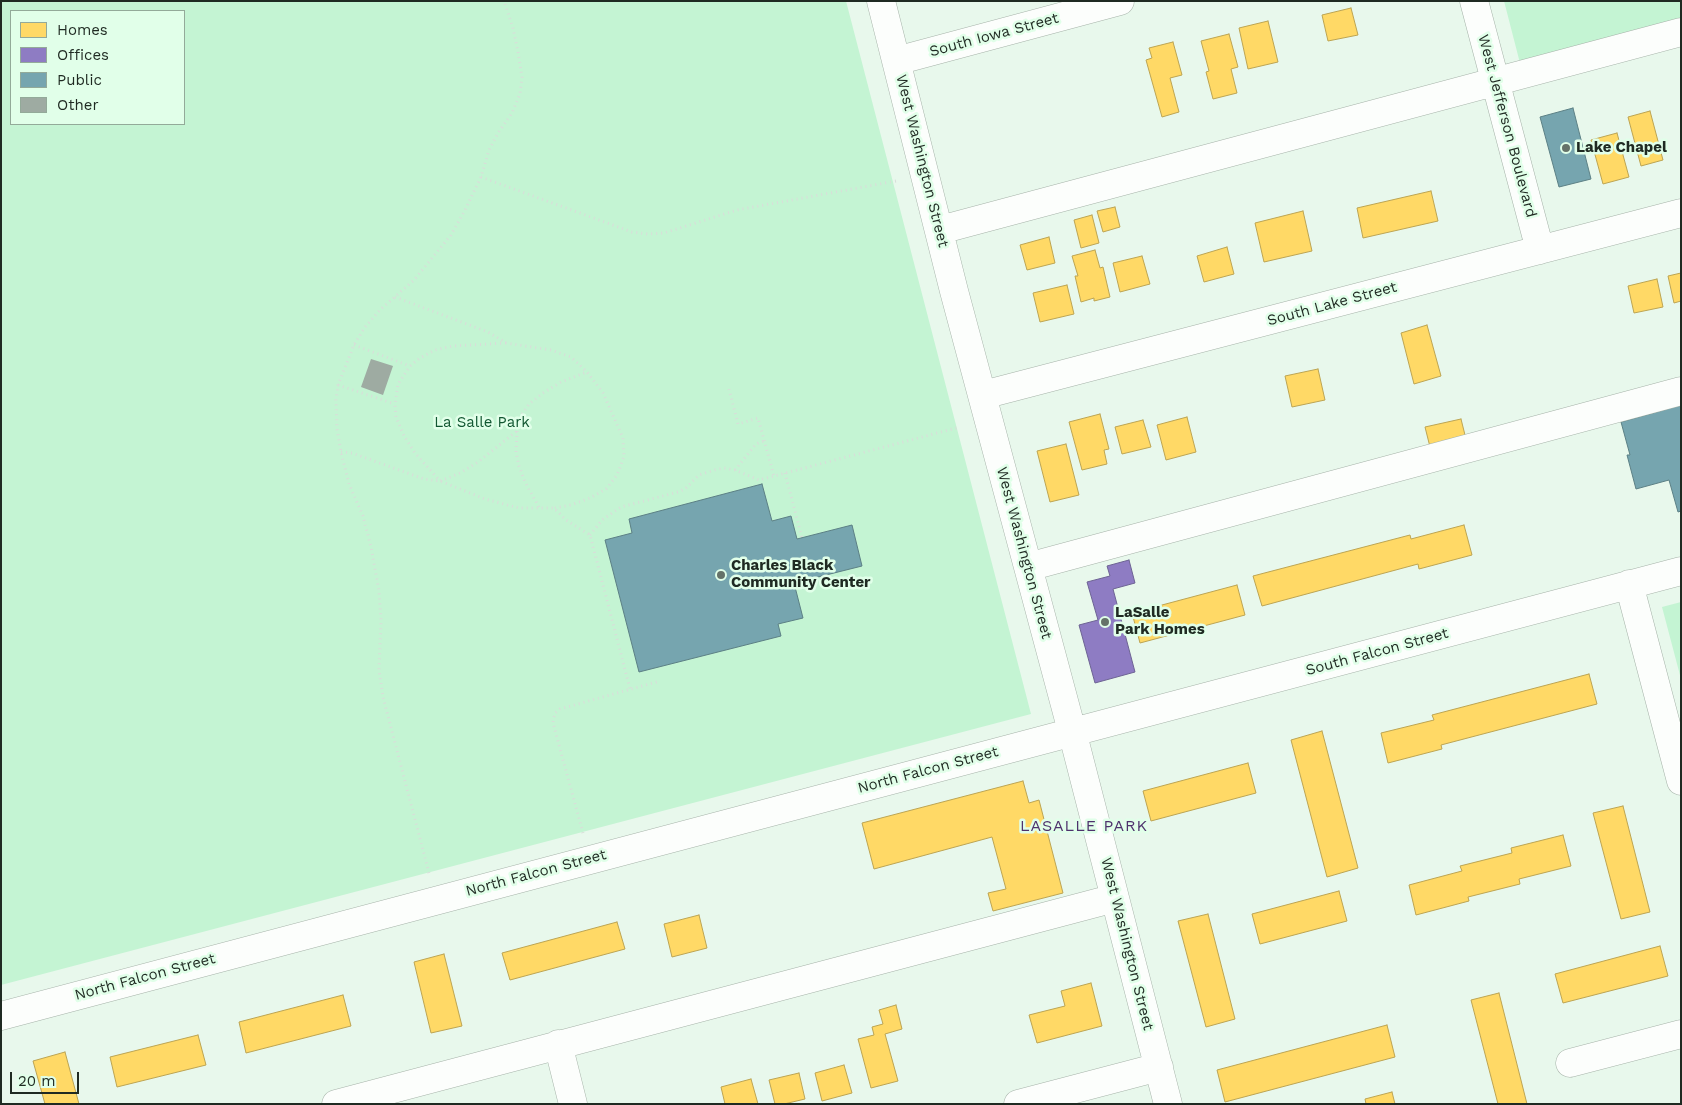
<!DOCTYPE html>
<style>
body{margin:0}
#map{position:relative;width:1682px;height:1105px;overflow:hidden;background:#e8f8ec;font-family:"Work Sans",sans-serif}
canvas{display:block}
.frame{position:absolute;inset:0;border:2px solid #1f2a22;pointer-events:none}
.legend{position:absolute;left:10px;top:10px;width:175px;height:115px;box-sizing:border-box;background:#e1ffe9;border:1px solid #93aa99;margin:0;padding:6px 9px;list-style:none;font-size:15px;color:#1f2a22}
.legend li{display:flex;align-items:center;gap:10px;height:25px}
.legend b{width:25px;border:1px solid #93aa99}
.scale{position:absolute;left:10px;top:1072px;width:69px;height:22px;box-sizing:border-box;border:2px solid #1f2a22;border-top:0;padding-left:6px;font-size:15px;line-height:18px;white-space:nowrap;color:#1f2a22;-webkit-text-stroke:4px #e1ffe9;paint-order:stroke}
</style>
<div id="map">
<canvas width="1682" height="1105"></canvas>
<div class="frame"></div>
<ul class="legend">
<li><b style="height:14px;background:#ffd966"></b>Homes</li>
<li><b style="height:14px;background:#8e7cc3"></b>Offices</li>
<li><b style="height:14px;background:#76a5af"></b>Public</li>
<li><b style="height:14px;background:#9eaba2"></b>Other</li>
</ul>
<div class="scale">20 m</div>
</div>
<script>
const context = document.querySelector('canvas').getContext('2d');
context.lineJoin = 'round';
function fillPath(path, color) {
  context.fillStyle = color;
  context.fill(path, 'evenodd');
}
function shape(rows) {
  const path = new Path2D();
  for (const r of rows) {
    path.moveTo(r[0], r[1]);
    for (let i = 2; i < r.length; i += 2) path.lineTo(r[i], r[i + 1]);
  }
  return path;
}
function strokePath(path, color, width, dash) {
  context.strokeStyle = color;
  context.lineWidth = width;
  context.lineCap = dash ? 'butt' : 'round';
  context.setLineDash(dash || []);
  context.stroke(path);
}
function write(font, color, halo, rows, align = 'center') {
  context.font = font + ' "Work Sans",sans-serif';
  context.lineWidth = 5;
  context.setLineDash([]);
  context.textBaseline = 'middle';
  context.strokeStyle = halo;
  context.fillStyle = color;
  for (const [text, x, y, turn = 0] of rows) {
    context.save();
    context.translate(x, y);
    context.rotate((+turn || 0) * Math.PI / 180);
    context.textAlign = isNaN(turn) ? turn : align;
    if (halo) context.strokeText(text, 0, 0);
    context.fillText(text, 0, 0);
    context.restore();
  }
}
const green = shape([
 [1,1,846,1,1031,714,1,985],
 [11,11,184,11,184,124,11,124],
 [1504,1,1681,1,1681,25,1521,67],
 [1681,602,1681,679,1662,607]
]);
const homes = shape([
 [1351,8,1358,35,1328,41,1322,15,1351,8],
 [1268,21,1278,62,1248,69,1239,28,1268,21],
 [1229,34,1238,67,1231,69,1237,93,1213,99,1206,72,1209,71,1201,41,1229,34],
 [1173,42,1182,75,1170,78,1179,112,1162,117,1146,60,1152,58,1149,48,1173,42],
 [1650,111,1663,160,1641,166,1628,117,1650,111],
 [1617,133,1629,177,1603,184,1591,140,1617,133],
 [1431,191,1438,221,1363,238,1357,208,1431,191],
 [1115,207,1120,227,1103,232,1097,211,1115,207],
 [1303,211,1312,251,1264,262,1255,223,1303,211],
 [1092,215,1099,243,1081,248,1074,220,1092,215],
 [1049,237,1055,263,1027,270,1020,245,1049,237],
 [1227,247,1234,274,1204,282,1197,256,1227,247],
 [1095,250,1100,268,1103,267,1110,297,1094,301,1094,298,1081,302,1075,276,1078,276,1072,256,1095,250],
 [1142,256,1150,284,1120,292,1113,263,1142,256],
 [1681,273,1681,301,1674,303,1668,276,1681,273],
 [1657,279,1663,307,1634,313,1628,286,1657,279],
 [1067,285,1074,314,1040,322,1033,293,1067,285],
 [1427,325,1441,376,1414,384,1401,333,1427,325],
 [1318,369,1325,400,1292,407,1285,376,1318,369],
 [1100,414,1109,449,1104,450,1107,464,1082,470,1069,422,1100,414],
 [1187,417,1196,452,1166,460,1157,425,1187,417],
 [1461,419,1467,443,1431,451,1425,427,1461,419],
 [1143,420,1151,447,1122,454,1115,427,1143,420],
 [1066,444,1079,495,1050,502,1037,451,1066,444],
 [1464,525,1472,555,1419,569,1418,564,1262,606,1253,576,1410,535,1411,539,1464,525],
 [1237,585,1245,615,1140,643,1132,613,1237,585],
 [1589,674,1597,704,1441,745,1442,749,1388,763,1381,733,1434,720,1432,715,1589,674],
 [1322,731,1358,868,1327,877,1291,740,1322,731],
 [1248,763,1256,793,1151,821,1143,791,1248,763],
 [1023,781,1029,803,1039,800,1063,893,993,911,988,893,1006,889,992,837,874,869,862,823,1023,781],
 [1623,806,1650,912,1621,919,1593,813,1623,806],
 [1563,835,1571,866,1519,879,1520,884,1468,897,1469,901,1416,915,1409,885,1462,871,1460,866,1512,853,1511,848,1563,835],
 [1339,891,1347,921,1260,944,1252,914,1339,891],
 [1208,914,1235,1019,1206,1027,1178,921,1208,914],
 [699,915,707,948,672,957,664,924,699,915],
 [617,922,625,949,510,980,502,953,617,922],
 [1660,946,1668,976,1563,1003,1555,974,1660,946],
 [444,954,462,1026,431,1033,414,962,444,954],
 [1091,983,1102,1026,1037,1043,1029,1015,1065,1006,1061,991,1091,983],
 [1499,993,1527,1104,1498,1104,1471,1000,1499,993],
 [343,995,351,1026,246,1053,239,1022,343,995],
 [896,1005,902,1029,885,1034,898,1081,871,1088,858,1039,874,1035,872,1027,883,1024,879,1010,896,1005],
 [1387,1025,1395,1057,1225,1102,1217,1070,1387,1025],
 [198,1035,206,1065,117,1087,110,1057,198,1035],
 [65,1052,79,1104,45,1104,33,1061,65,1052],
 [844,1065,852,1093,822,1101,815,1073,844,1065],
 [799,1073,805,1099,784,1104,775,1104,769,1080,799,1073],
 [751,1079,758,1104,725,1104,721,1087,751,1079],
 [1392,1092,1395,1104,1366,1104,1365,1099,1392,1092]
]);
const offices = shape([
 [1129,560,1135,583,1113,589,1135,672,1095,683,1079,625,1098,620,1087,582,1110,576,1107,566,1129,560]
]);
const public = shape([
 [1573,108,1591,179,1559,187,1540,117,1573,108],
 [1681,405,1681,511,1678,512,1669,480,1636,489,1627,455,1630,455,1621,422,1681,405],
 [762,484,772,521,791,516,797,539,852,525,862,566,794,583,803,618,778,624,781,636,639,672,605,540,632,533,629,519,762,484]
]);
const building = shape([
 [371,359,393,366,383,395,361,387]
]);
const path = shape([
 [481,177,632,232,648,234,664,233,737,210,896,181],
 [395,297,488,332,506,343,551,350,571,357,587,372,603,393,623,438,624,457,617,475,606,489,590,498,571,505,554,508],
 [506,343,453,346,435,350,420,358,410,366,398,384,395,404,396,417,404,436,415,453,440,481,460,473,478,462,517,431,520,417,529,404,543,393,561,382,587,372],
 [354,345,410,366],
 [338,385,395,404],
 [729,389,738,424,758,418,774,476],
 [517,431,516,452,519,466,525,482,540,509],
 [341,452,352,453,424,479,440,481,485,499,519,508,554,508,566,520,590,535,630,689],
 [735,470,756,444,764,441],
 [785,473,802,538],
 [590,535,602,520,621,507,678,492,685,489,699,475,714,470,724,468,735,470,759,480,960,427],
 [583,833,556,734,553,722,555,713,560,709,660,681],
 [429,873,383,697,379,670,381,620,379,591,371,547,363,516,349,484,341,452,337,429,336,400,338,385,354,345,365,327,381,309,414,280,451,235,465,210,481,177,489,150,498,133,512,113,520,94,522,77,518,52,513,28,504,1]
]);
const minor = shape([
 [881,1,954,291,1072,731,1168,1104],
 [1474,1,1540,250],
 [896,61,1120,1],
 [940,230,1681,32],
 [983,395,1681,213],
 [1028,567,1681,391],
 [1629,584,1681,781],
 [1,1016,1681,571],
 [558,1044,573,1104],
 [1570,1063,1681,1034],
 [336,1104,1115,898],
 [1018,1104,1159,1067]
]);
const markers = [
 [1566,148,5,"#657269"],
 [721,575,5,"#657269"],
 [1105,622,5,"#657269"]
];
const streetNames = [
 ["South Iowa Street",994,35,-15],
 ["West Jefferson Boulevard",1507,126,75],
 ["West Washington Street",922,161,76],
 ["South Lake Street",1332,304,-15],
 ["West Washington Street",1024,553,75],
 ["South Falcon Street",1377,652,-15],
 ["North Falcon Street",928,770,-15],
 ["North Falcon Street",536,873,-15],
 ["West Washington Street",1127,944,76],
 ["North Falcon Street",145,977,-15]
];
const poiNames = [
 ["Lake Chapel",1576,148],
 ["Charles Black",731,566],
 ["Community Center",731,583],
 ["LaSalle",1115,613],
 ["Park Homes",1115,630]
];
const parkNames = [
 ["La Salle Park",482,423]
];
const neighbourhoodNames = [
 ["LASALLE PARK",1084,826]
];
fillPath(green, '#c4f4d3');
fillPath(homes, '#ffd966');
strokePath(homes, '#bca452', 1);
fillPath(offices, '#8e7cc3');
strokePath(offices, '#6d6393', 1);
fillPath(public, '#76a5af');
strokePath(public, '#5c8085', 1);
fillPath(building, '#9eaba2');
strokePath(minor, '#a6b3a9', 29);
strokePath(path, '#d9ddd9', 3, [1, 4]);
strokePath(minor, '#fcfefc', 28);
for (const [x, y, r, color] of markers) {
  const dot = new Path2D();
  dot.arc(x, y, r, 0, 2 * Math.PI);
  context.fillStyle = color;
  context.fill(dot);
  strokePath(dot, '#e1ffe9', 2);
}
write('15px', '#1f2a22', '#e1ffe9', streetNames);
write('bold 15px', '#1f2a22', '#e1ffe9', poiNames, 'left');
write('15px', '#115731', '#e1ffe9', parkNames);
context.letterSpacing = '1px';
write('16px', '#4e326d', '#e1ffe9', neighbourhoodNames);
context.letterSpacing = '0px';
</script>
